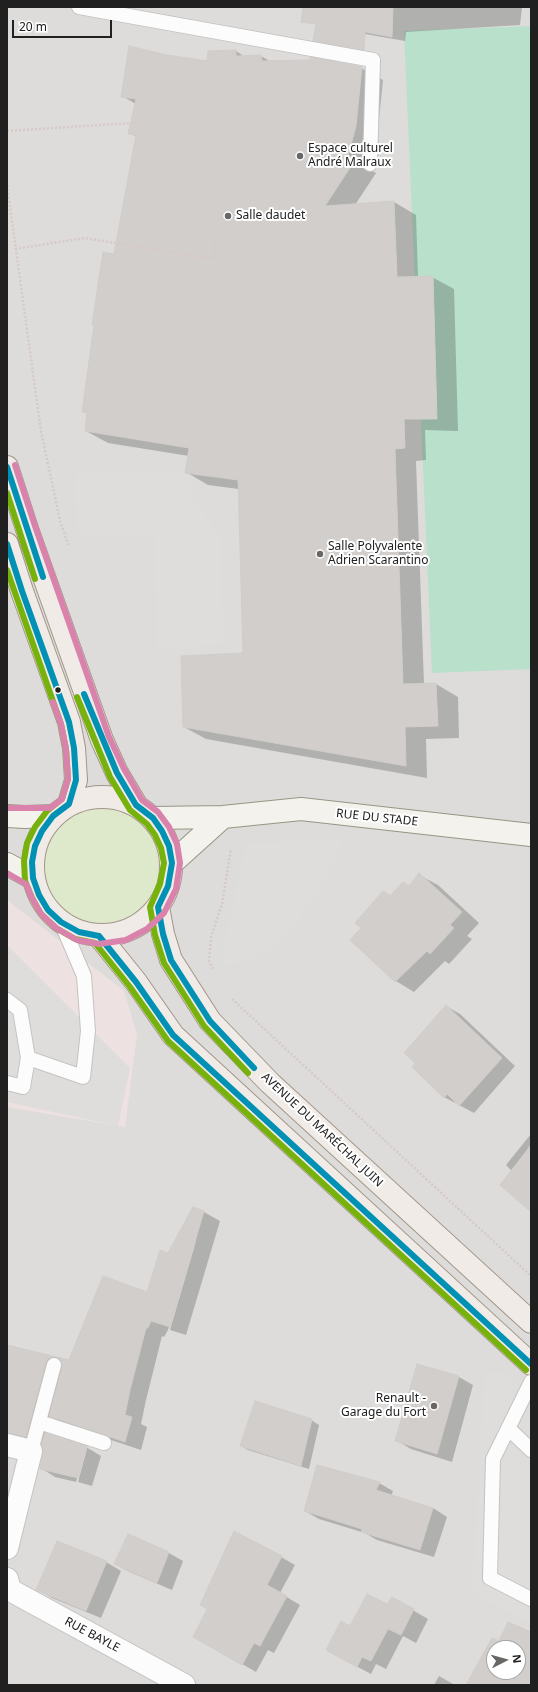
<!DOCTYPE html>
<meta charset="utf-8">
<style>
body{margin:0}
#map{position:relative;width:538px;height:1692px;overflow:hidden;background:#eeece9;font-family:"Noto Sans",sans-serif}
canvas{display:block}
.frame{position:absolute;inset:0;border:8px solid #202020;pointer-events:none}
.north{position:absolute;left:486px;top:1640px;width:40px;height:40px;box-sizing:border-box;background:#fff;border:1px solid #a6a6a6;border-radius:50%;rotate:84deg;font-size:11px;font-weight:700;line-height:16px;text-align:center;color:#202020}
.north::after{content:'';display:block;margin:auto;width:14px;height:18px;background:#686766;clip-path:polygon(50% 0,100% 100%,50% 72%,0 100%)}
.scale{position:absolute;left:12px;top:20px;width:100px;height:18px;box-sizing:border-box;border:2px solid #202020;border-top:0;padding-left:5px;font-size:12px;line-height:14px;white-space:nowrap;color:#202020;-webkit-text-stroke:3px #fff;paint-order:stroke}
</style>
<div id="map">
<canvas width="538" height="1692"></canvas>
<div class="frame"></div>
<div class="north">N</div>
<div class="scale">20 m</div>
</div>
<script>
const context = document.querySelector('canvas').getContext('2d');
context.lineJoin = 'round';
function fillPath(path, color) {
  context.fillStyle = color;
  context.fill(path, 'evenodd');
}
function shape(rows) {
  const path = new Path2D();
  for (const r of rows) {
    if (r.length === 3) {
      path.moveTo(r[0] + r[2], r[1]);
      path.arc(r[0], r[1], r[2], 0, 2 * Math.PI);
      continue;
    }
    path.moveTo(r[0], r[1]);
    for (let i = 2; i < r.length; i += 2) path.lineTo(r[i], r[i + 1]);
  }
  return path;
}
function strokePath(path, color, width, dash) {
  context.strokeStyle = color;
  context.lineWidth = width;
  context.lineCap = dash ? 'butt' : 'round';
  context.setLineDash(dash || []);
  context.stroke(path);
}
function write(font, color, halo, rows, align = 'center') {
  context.font = font + ' "Noto Sans",sans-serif';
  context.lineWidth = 4;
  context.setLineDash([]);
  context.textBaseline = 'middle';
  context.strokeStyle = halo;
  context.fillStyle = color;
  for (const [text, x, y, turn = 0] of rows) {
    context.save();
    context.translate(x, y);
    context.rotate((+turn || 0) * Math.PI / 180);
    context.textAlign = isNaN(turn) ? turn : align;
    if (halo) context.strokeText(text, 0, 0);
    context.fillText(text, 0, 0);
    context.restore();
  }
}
const residential = shape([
 [7,7,531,7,531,1685,7,1685],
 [494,1648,518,1648,518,1672,494,1672]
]);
const commercial = shape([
 [7,900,124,991,137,1034,125,1127,7,1107]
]);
const grass = shape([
 [102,866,69]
]);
const pitch = shape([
 [531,26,531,669,432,673,404,31]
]);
const parking = shape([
 [185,472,194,474,193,501,221,534,223,644,158,649,154,535,79,537,75,501,76,474],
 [344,839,318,894,278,945,238,964,221,964,246,844],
 [7,945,130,1068,118,1126,7,1102],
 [485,1371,504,1374,531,1401,531,1623,472,1593]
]);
const shadow = shape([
 [320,7,522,7,520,25,406,32,405,41,331,28],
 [236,51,245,57,261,56,271,62,361,68,383,80,377,138,369,169,376,173,355,205,394,202,416,215,418,277,432,277,454,289,458,431,425,430,426,460,416,461,424,684,436,684,458,697,459,738,426,739,427,778,206,739,184,727,244,654,239,489,208,485,186,472,189,456,108,443,86,431,88,414,83,411,95,326,93,324,114,255,137,137,130,133,136,104,122,96,166,56,208,62],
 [419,875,438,885,479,923,467,936,472,939,449,964,445,961,414,992,396,981,351,940,362,928,384,892,391,896,410,887],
 [446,1006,460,1014,515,1066,474,1113,444,1097],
 [531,1134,531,1210,512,1171,506,1165],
 [204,1212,220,1221,186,1335,170,1330,196,1241,193,1244,168,1330,164,1337,162,1336,146,1400,141,1424,147,1427,141,1450,66,1425,50,1416,45,1434,86,1447,101,1456,92,1486,78,1482,87,1449,85,1449,76,1482,55,1477,41,1468,44,1454,43,1445,7,1438,7,1347,70,1361,148,1293,168,1254],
 [50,1359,63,1366,63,1369,49,1360],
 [459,1377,473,1385,452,1462,411,1449,396,1440],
 [311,1420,319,1425,309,1469,248,1450,241,1446],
 [379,1483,393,1491,391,1496,433,1508,447,1517,434,1557,377,1540,365,1533,319,1519,305,1511],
 [169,1553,183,1561,172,1590,130,1572,115,1564],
 [281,1557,295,1565,280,1593,300,1605,274,1653,268,1650,256,1672,195,1637],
 [106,1562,121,1571,101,1618,52,1598,37,1589],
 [392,1598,428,1619,416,1643,403,1636,386,1669,376,1664,371,1674,341,1658,351,1627,388,1605],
 [439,1676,453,1684,455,1685,434,1685]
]);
const building = shape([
 [303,7,393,7,392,37,365,32,364,50,313,41,316,24,301,22,303,7],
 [129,46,167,55,207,61,208,51,236,50,236,56,261,55,262,61,310,60,310,57,362,67,356,126,348,156,355,160,325,206,394,201,397,277,433,276,437,419,404,419,405,448,395,449,403,684,436,683,438,726,405,727,406,766,183,727,181,656,243,653,238,480,185,473,189,448,85,431,87,412,82,412,94,325,92,325,103,252,114,254,136,135,128,134,136,99,121,97,129,46],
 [419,873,462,912,450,925,454,928,430,954,427,951,395,982,350,940,361,928,355,923,383,891,390,896,403,882,409,886,419,873],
 [446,1005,502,1058,459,1106,447,1094,444,1098,412,1067,415,1063,404,1053,446,1005],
 [531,1145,531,1212,500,1185,531,1145],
 [193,1207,204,1211,170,1327,151,1321,148,1328,146,1328,130,1390,125,1415,132,1417,125,1442,49,1416,62,1367,60,1359,56,1357,48,1359,46,1363,26,1437,7,1433,7,1345,69,1360,103,1276,147,1292,160,1250,168,1253,193,1207],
 [417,1364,459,1376,437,1454,395,1441,417,1364],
 [255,1401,312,1419,301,1466,240,1446,255,1401],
 [45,1433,87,1446,78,1478,40,1469,43,1454,41,1445,45,1433],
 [317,1465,380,1482,376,1490,433,1508,420,1550,361,1532,362,1529,304,1511,317,1465],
 [234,1531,282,1556,267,1585,287,1596,260,1646,254,1643,242,1665,193,1637,207,1609,200,1605,234,1531],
 [128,1534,169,1552,157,1583,114,1564,128,1534],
 [57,1541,107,1561,86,1611,36,1590,57,1541],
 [367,1594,387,1604,392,1597,414,1609,401,1635,388,1629,371,1661,362,1657,357,1667,326,1650,341,1621,350,1626,367,1594],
 [508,1622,531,1632,531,1685,466,1685,492,1638,499,1641,508,1622],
 [494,1648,518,1648,518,1672,494,1672,494,1648]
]);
const path = shape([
 [7,131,131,123,150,126],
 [7,185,41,431,60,521,69,547],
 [15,249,85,238,212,259,216,240],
 [213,969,209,961,211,937,222,904,231,849],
 [232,999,531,1276]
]);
const lane = shape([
 [79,7,373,60,370,164],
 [7,1000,20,1010,28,1058,23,1087,7,1083],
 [28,1058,83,1077,88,1031,84,976,61,922],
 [531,1382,493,1459,490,1578,531,1599],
 [39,1422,104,1443],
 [508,1428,531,1450],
 [31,1451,54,1365]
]);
const street = shape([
 [7,1445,31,1451,7,1548],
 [7,1579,10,1590,184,1685]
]);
const secondary = shape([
 [7,816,25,817,53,816],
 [153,818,223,817,301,809,531,835],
 [172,863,223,817],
 [7,864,33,878]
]);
const primary = shape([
 [7,467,27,529,102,740,117,773,136,805],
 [7,544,22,591,69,722,74,748,76,780,69,804],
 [102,866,69],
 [158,907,163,934,171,960,210,1021,270,1083,531,1322],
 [99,936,136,982,173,1035,531,1364]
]);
const bus1 = shape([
 [7,467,43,577],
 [7,544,22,591,69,722,74,748,76,780,69,804,53,816,42,831,35,846,32,862,33,878,39,895,48,910,61,922,79,932,99,936,136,982,173,1035,531,1364],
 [84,694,117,773,136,805,153,818,162,831,169,846,172,863,168,886,158,907,163,934,171,960,210,1021,254,1068]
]);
const bus2 = shape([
 [7,493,35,579],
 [7,570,61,724,66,749,68,779,62,799,47,811,35,827,27,843,24,861,25,881,32,898,41,914,56,928,75,939,95,943,130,987,168,1041,526,1370],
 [77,697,110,777,130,810,147,824,155,835,161,848,164,863,160,884,150,907,155,935,164,963,204,1026,248,1073]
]);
const bus3 = shape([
 [7,808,50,808,62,799,68,779,66,749,61,724,53,702],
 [7,873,26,884,32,898,41,914,56,928,77,940,99,944,126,940,147,929,164,913,176,889,180,863,177,844,169,827,158,812,142,800,124,769,109,737,35,526,15,465]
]);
const markers = [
 [300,156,4,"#686766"],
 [228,216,4,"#686766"],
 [320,554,4,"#686766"],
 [58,690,3.5,"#202020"],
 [434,1406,4,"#686766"]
];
const poiNames = [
 ["Espace culturel",308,149],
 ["André Malraux",308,163],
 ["Salle daudet",236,216],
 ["Salle Polyvalente",328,547],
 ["Adrien Scarantino",328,561],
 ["Renault -",426,1399,"right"],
 ["Garage du Fort",426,1413,"right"]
];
const streetNames = [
 ["RUE DU STADE",377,818,6],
 ["AVENUE DU MARÉCHAL JUIN",322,1130,43],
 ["RUE BAYLE",92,1635,28]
];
fillPath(residential, '#dddcda');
fillPath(commercial, '#eee1e1');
fillPath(grass, '#dee8cb');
fillPath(pitch, '#b9e0cb');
fillPath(parking, '#dedddc');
fillPath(shadow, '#0003');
fillPath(building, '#d1cecc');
strokePath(building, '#d1cdcb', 1);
strokePath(lane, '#c4c3c1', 16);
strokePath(street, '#c4c3c1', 24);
strokePath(secondary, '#979683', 24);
strokePath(primary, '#a29688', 24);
strokePath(path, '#d6c9c8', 2.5, [2, 2]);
strokePath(lane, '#fcfcfc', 14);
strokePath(street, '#fcfcfc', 22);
strokePath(secondary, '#f3f2ec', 22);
strokePath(primary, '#f0ebe6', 22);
strokePath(bus1, '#0091b5', 6);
strokePath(bus2, '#77b10b', 6);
strokePath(bus3, '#d983ac', 6);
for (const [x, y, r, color] of markers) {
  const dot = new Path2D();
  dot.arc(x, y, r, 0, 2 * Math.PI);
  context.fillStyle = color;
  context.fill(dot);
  strokePath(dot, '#fff', 1.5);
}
write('12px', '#202020', '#fff', poiNames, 'left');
write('12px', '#202020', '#fff', streetNames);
</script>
